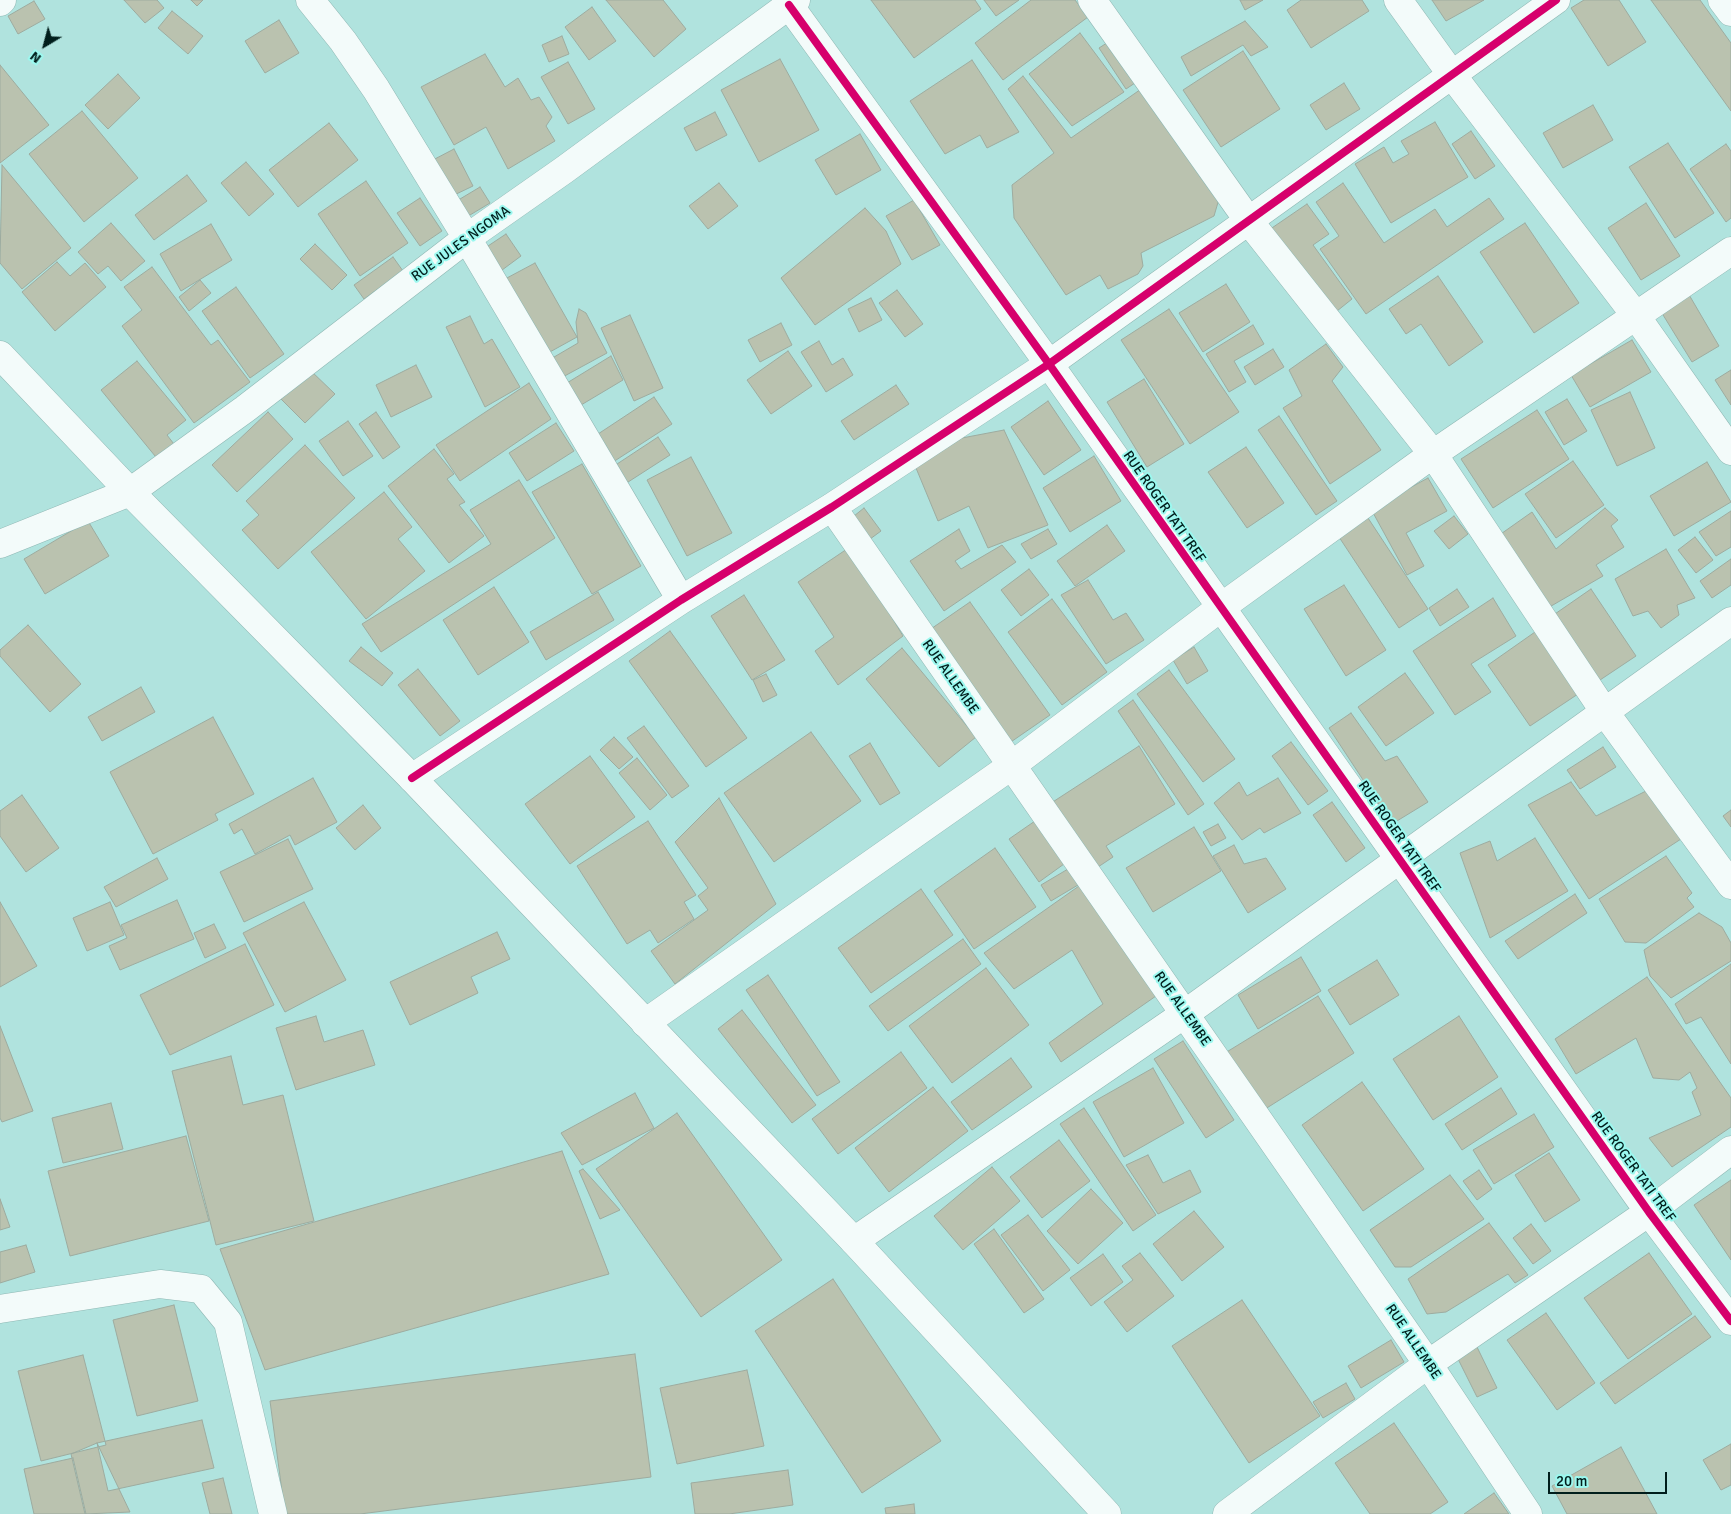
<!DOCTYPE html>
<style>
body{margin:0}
#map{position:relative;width:1731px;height:1514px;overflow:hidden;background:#b0e3de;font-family:Signika,sans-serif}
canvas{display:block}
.north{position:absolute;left:20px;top:20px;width:50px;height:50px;-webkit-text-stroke:4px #9bf8ef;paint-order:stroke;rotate:217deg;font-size:14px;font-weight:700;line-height:20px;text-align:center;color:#011e1c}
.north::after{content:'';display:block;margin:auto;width:18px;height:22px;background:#011e1c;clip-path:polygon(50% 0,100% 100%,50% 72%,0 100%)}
.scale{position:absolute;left:1548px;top:1472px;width:119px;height:22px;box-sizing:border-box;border:2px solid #011e1c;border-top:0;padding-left:6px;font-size:15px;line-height:18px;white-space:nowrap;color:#011e1c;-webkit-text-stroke:4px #9bf8ef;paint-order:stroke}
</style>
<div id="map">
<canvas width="1731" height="1514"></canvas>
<div class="north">N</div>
<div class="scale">20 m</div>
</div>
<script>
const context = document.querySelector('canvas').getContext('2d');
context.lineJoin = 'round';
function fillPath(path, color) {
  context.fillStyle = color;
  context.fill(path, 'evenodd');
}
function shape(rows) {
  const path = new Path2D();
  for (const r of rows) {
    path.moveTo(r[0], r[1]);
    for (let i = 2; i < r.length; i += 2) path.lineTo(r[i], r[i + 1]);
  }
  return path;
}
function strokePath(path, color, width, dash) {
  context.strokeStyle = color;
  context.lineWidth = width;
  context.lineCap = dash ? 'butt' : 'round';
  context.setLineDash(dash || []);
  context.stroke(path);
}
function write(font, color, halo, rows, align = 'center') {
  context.font = font + ' Signika,sans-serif';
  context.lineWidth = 4;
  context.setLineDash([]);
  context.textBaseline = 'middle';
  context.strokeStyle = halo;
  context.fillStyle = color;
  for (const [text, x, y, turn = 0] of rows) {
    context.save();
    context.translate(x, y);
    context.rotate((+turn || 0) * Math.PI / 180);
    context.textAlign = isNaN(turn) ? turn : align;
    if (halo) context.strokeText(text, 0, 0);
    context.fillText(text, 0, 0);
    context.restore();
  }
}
const building = shape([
 [124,0,157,0,164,8,145,23,124,0],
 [191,0,203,0,197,6,191,0],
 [606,0,663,0,686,29,654,57,606,0],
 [871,0,975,0,981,9,914,58,871,0],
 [984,0,1019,0,996,16,984,0],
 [1031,0,1075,0,1088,17,1003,80,975,43,1031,0],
 [1240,0,1263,0,1245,10,1240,0],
 [1301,0,1362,0,1369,11,1311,48,1287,10,1301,0],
 [1432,0,1484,0,1446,21,1432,0],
 [1584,0,1619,0,1646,42,1608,66,1571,8,1584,0],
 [1651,0,1700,0,1731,43,1731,111,1651,0],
 [34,1,45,19,18,34,8,16,34,1],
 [592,7,616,41,589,60,565,27,592,7],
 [172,11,203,36,188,54,158,28,172,11],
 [279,20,299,53,265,73,245,41,279,20],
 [1245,21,1268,47,1251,56,1243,45,1191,76,1181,57,1245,21],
 [1080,33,1124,92,1072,126,1029,74,1080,33],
 [562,36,569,54,549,62,542,45,562,36],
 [1110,41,1138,81,1126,89,1099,48,1110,41],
 [1243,51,1280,109,1221,147,1183,90,1243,51],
 [485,54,505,87,518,78,531,100,539,97,552,117,546,126,555,141,508,169,486,127,454,145,421,87,485,54],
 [780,59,819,130,759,162,721,90,780,59],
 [972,60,1019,132,987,148,980,135,945,154,910,101,972,60],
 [568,62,595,109,568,124,541,77,568,62],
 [0,65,49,125,0,163,0,65],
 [118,74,140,98,108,129,85,105,118,74],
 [1023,76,1071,138,1144,87,1219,199,1214,216,1141,253,1143,266,1138,274,1108,289,1100,275,1066,295,1014,218,1012,185,1054,153,1008,89,1023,76],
 [1344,83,1360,109,1326,130,1310,105,1344,83],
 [1593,105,1613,140,1563,168,1543,133,1593,105],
 [82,111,138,178,84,222,29,154,82,111],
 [715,112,727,135,696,151,684,128,715,112],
 [1435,122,1468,177,1391,223,1355,164,1384,147,1393,163,1409,154,1401,141,1435,122],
 [329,123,358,160,298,207,269,170,329,123],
 [1471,131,1495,166,1475,179,1452,144,1471,131],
 [860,134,881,170,836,195,815,160,860,134],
 [1668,143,1714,213,1675,238,1629,167,1668,143],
 [1726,144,1731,151,1731,218,1726,222,1690,169,1726,144],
 [454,149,473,186,450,197,431,161,454,149],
 [246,162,274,194,249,216,221,183,246,162],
 [2,165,71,248,22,289,0,263,2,165],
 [187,175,207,201,154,240,135,215,187,175],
 [366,181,408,243,360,276,318,214,366,181],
 [719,183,738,206,708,229,689,206,719,183],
 [1343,183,1384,243,1435,209,1447,227,1489,198,1504,219,1366,314,1320,249,1339,236,1316,202,1343,183],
 [480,187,490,203,465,218,455,202,480,187],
 [420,198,442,231,420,246,397,213,420,198],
 [914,200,940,245,912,260,886,216,914,200],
 [1646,203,1680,256,1641,280,1608,228,1646,203],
 [1307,204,1329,234,1313,245,1352,299,1332,315,1266,232,1307,204],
 [865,208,886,231,901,264,815,325,781,278,865,208],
 [111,223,145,261,121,281,108,266,98,274,78,252,111,223],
 [1525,223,1579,303,1534,333,1480,252,1525,223],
 [211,224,232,260,181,291,160,254,211,224],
 [506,234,521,256,498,273,482,250,506,234],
 [315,244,347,275,332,290,300,259,315,244],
 [393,257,403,271,364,299,354,285,393,257],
 [57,262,70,276,85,263,106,287,55,331,22,292,57,262],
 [535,263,577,337,548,353,505,279,535,263],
 [152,267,211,345,218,340,250,382,194,423,122,326,142,310,124,287,152,267],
 [1438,276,1483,342,1449,366,1421,324,1406,334,1389,309,1438,276],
 [200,280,211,293,189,311,179,297,200,280],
 [1226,284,1250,322,1203,352,1179,313,1226,284],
 [236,287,284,354,250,378,202,311,236,287],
 [897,290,923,324,905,337,879,303,897,290],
 [1688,293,1719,346,1692,362,1660,310,1688,293],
 [871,298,882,320,859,332,848,309,871,298],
 [579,309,586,313,607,353,559,379,549,360,578,343,576,322,579,309],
 [1169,309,1239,412,1190,444,1121,340,1169,309],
 [630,315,663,388,634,401,601,328,630,315],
 [470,316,484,344,492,339,520,387,485,407,446,327,470,316],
 [781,323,792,345,760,362,748,340,781,323],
 [1253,325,1264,344,1234,361,1246,382,1229,392,1206,354,1253,325],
 [1632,340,1651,372,1590,407,1571,375,1632,340],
 [819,341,832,365,843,358,853,375,826,392,801,352,819,341],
 [1326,344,1343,367,1332,381,1381,450,1330,484,1283,408,1302,396,1289,370,1326,344],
 [1273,349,1284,367,1255,385,1244,367,1273,349],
 [788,351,812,386,771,414,747,380,788,351],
 [611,356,623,380,576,408,562,386,611,356],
 [137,361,186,420,167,435,177,448,160,462,101,390,137,361],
 [416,365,432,397,391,417,376,385,416,365],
 [309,369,335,394,305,423,280,398,309,369],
 [1731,370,1731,405,1715,380,1731,370],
 [1144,379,1184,444,1147,467,1107,402,1144,379],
 [529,383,551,419,460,481,436,445,529,383],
 [896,385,909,404,854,440,841,421,896,385],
 [1630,392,1655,448,1617,466,1591,410,1630,392],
 [654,397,672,424,613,462,595,436,654,397],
 [1567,399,1587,431,1564,445,1545,412,1567,399],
 [1048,401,1081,450,1044,475,1011,427,1048,401],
 [1537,410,1569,459,1493,508,1461,459,1537,410],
 [268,412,293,439,237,492,212,465,268,412],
 [376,412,400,447,383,459,359,424,376,412],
 [1279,416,1337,501,1316,515,1258,430,1279,416],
 [348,421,373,456,343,476,319,441,348,421],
 [556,423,574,451,527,481,509,453,556,423],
 [1004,430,1048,525,988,548,969,506,938,521,916,468,962,438,1004,430],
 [658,437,670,455,625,484,614,466,658,437],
 [305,445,355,498,278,569,242,530,259,515,246,501,305,445],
 [1246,447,1284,503,1247,528,1208,472,1246,447],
 [434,449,454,474,447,479,465,502,459,505,484,536,449,563,388,486,434,449],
 [1094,456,1121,501,1070,532,1043,488,1094,456],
 [691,457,732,533,687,556,647,480,691,457],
 [1573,461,1604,505,1556,538,1525,494,1573,461],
 [1707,462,1731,502,1674,536,1650,496,1707,462],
 [582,464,641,566,592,594,532,492,582,464],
 [1428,478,1447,511,1406,533,1424,566,1407,575,1371,509,1428,478],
 [519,480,555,538,381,652,362,624,491,544,470,510,519,480],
 [384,492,412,527,398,539,425,571,366,619,311,552,384,492],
 [864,508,881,531,866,542,849,520,864,508],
 [1605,508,1618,520,1611,526,1624,547,1596,565,1603,576,1546,609,1498,536,1532,512,1556,549,1605,508],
 [1731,511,1731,547,1716,556,1699,532,1731,511],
 [1454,516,1468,534,1449,549,1434,531,1454,516],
 [1368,518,1428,609,1399,628,1339,537,1368,518],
 [88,521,109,556,45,594,24,559,88,521],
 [1107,525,1125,551,1075,586,1057,561,1107,525],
 [959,529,970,551,955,561,961,569,1002,545,1016,562,944,611,910,561,959,529],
 [1048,529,1057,544,1031,559,1021,544,1048,529],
 [1695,537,1713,560,1696,573,1678,550,1695,537],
 [850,547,903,636,838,685,815,651,834,637,798,582,850,547],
 [1666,549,1695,598,1677,605,1679,615,1661,628,1648,611,1633,616,1615,579,1666,549],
 [1731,559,1731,585,1712,598,1700,581,1731,559],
 [1029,569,1049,595,1021,616,1001,590,1029,569],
 [1088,580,1113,620,1126,613,1144,640,1106,664,1061,595,1088,580],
 [1344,585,1386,650,1346,676,1304,609,1344,585],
 [494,587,529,642,478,675,443,620,494,587],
 [1457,589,1469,607,1440,626,1429,608,1457,589],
 [1591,589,1636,656,1597,682,1552,616,1591,589],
 [598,592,614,620,546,660,530,632,598,592],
 [744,595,785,660,752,680,711,616,744,595],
 [1493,598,1516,636,1471,664,1491,692,1455,715,1413,651,1493,598],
 [1052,599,1107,672,1062,705,1008,632,1052,599],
 [970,602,1050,715,1005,746,925,633,970,602],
 [28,625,81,684,50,712,0,656,0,650,28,625],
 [670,631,747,738,706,767,629,661,670,631],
 [1535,632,1578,694,1530,726,1488,665,1535,632],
 [361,647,393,673,382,686,349,661,361,647],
 [1194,647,1208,671,1187,684,1173,660,1194,647],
 [902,648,976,737,939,767,866,679,902,648],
 [418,669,460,721,440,736,398,685,418,669],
 [1169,670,1235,759,1203,782,1137,694,1169,670],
 [1405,673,1434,713,1386,746,1358,707,1405,673],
 [766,674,777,695,763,702,753,680,766,674],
 [141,687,155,712,102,741,88,717,141,687],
 [1133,700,1204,804,1188,815,1118,711,1133,700],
 [1351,713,1385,761,1397,756,1428,802,1392,824,1329,728,1351,713],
 [213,717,254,794,215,814,218,820,153,854,110,772,213,717],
 [644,726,689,786,672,798,627,738,644,726],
 [811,732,861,801,774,862,724,793,811,732],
 [614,737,633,757,619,769,600,750,614,737],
 [1291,742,1328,791,1308,805,1272,756,1291,742],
 [870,743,900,793,880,805,849,756,870,743],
 [1139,746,1175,804,1106,846,1113,857,1089,873,1045,807,1139,746],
 [1603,747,1616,767,1580,789,1567,770,1603,747],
 [590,756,635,817,570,864,525,804,590,756],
 [637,758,667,795,650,810,619,773,637,758],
 [313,778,337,822,295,845,290,835,255,854,242,829,234,834,229,824,313,778],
 [1278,778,1301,813,1264,833,1260,828,1242,840,1214,803,1239,782,1247,796,1278,778],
 [1571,782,1596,816,1648,790,1681,839,1589,899,1528,805,1571,782],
 [22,795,59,848,26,872,0,836,0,811,22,795],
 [719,798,776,904,675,984,651,951,708,910,698,896,708,888,675,842,719,798],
 [1332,802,1365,848,1346,862,1313,815,1332,802],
 [363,805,381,828,355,850,336,828,363,805],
 [1731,810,1731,827,1723,816,1731,810],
 [648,821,696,895,684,902,694,919,658,943,650,930,627,944,577,866,648,821],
 [1035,821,1064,864,1039,882,1009,839,1035,821],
 [1218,824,1226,838,1211,846,1203,832,1218,824],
 [1194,827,1221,871,1153,912,1126,868,1194,827],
 [1535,838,1568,891,1490,938,1460,853,1490,841,1497,861,1535,838],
 [288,839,313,889,244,922,220,872,288,839],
 [1234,845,1244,864,1266,858,1286,889,1248,913,1213,856,1234,845],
 [995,848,1036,907,974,949,934,891,995,848],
 [1666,856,1692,893,1687,898,1694,907,1646,943,1625,942,1599,899,1666,856],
 [157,858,168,879,116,907,104,887,157,858],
 [1068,869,1078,885,1051,901,1041,885,1068,869],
 [1079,886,1156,996,1061,1062,1049,1043,1103,1004,1072,950,1014,989,984,953,1079,886],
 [921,889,953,935,871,993,838,948,921,889],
 [1575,894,1587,913,1518,959,1505,941,1575,894],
 [177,900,194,939,120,970,109,946,127,938,121,925,177,900],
 [0,902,37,966,0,987,0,902],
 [110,902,124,935,87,951,73,918,110,902],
 [304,902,346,980,285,1012,243,933,304,902],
 [1699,913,1722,927,1731,943,1731,961,1671,998,1650,976,1644,950,1699,913],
 [214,924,226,948,205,958,194,933,214,924],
 [497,932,510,959,471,977,478,993,410,1025,390,982,497,932],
 [963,939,981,964,888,1031,869,1006,963,939],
 [245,944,274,1005,170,1055,140,995,245,944],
 [1301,957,1321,991,1258,1029,1238,995,1301,957],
 [1377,960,1399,995,1350,1025,1328,990,1377,960],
 [1731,964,1731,1064,1701,1017,1686,1024,1675,1004,1731,964],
 [986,968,1029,1025,952,1083,909,1026,986,968],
 [768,975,840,1082,817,1096,746,990,768,975],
 [1647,977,1731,1098,1731,1127,1672,1167,1649,1138,1701,1115,1692,1092,1697,1088,1690,1072,1679,1080,1653,1078,1636,1038,1576,1074,1555,1039,1647,977],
 [1318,996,1354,1053,1262,1111,1225,1053,1318,996],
 [742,1010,816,1105,792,1123,718,1029,742,1010],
 [316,1016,324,1042,363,1030,375,1065,296,1090,276,1028,316,1016],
 [1459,1016,1498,1077,1433,1120,1393,1059,1459,1016],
 [0,1026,33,1111,2,1122,0,1118,0,1026],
 [1183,1041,1234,1120,1206,1138,1154,1059,1183,1041],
 [901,1052,927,1088,838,1154,812,1119,901,1052],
 [231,1056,243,1105,283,1095,314,1221,216,1245,172,1071,231,1056],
 [1011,1058,1032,1087,972,1130,951,1102,1011,1058],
 [1153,1068,1184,1123,1124,1157,1093,1102,1153,1068],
 [1362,1082,1424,1169,1363,1211,1302,1125,1362,1082],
 [933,1087,968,1131,889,1192,855,1148,933,1087],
 [1501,1088,1517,1114,1462,1150,1445,1124,1501,1088],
 [635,1093,654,1128,582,1165,561,1133,635,1093],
 [111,1103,123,1149,63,1163,52,1118,111,1103],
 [1084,1108,1156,1215,1133,1231,1060,1124,1084,1108],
 [677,1113,782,1260,701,1317,596,1169,677,1113],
 [1534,1114,1554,1147,1494,1184,1473,1150,1534,1114],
 [186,1136,209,1221,70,1256,48,1171,186,1136],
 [1059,1140,1090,1181,1042,1218,1010,1177,1059,1140],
 [562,1151,609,1274,265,1370,220,1249,562,1151],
 [1549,1153,1580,1200,1545,1222,1515,1175,1549,1153],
 [1148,1155,1163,1183,1190,1170,1201,1192,1158,1214,1126,1165,1148,1155],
 [992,1167,1020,1201,963,1250,934,1216,992,1167],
 [583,1169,620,1210,600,1219,579,1171,583,1169],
 [1479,1170,1492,1189,1477,1200,1463,1181,1479,1170],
 [1450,1175,1484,1219,1411,1267,1395,1267,1370,1230,1450,1175],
 [1731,1180,1731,1260,1694,1205,1731,1180],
 [1091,1189,1123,1223,1078,1264,1047,1231,1091,1189],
 [0,1199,10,1227,0,1230,0,1199],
 [1194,1211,1224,1247,1182,1281,1153,1244,1194,1211],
 [1028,1215,1070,1270,1043,1291,1001,1235,1028,1215],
 [1489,1223,1528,1275,1515,1283,1508,1274,1446,1312,1427,1314,1408,1279,1489,1223],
 [1531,1224,1551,1251,1533,1264,1513,1238,1531,1224],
 [994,1229,1044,1299,1024,1313,974,1244,994,1229],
 [26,1245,35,1272,0,1283,0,1252,26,1245],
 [1140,1253,1174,1296,1127,1332,1104,1302,1133,1280,1122,1266,1140,1253],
 [1649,1253,1692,1314,1628,1359,1584,1298,1649,1253],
 [1103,1254,1123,1282,1091,1306,1070,1278,1103,1254],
 [833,1279,941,1441,862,1493,755,1331,833,1279],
 [1242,1300,1320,1416,1249,1463,1172,1346,1242,1300],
 [174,1305,198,1401,137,1416,113,1320,174,1305],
 [1546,1313,1595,1383,1557,1410,1507,1340,1546,1313],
 [1695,1316,1711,1337,1615,1404,1600,1383,1695,1316],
 [1391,1340,1404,1362,1361,1388,1348,1366,1391,1340],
 [1477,1347,1497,1388,1477,1397,1457,1357,1477,1347],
 [635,1354,651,1477,360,1514,285,1514,270,1401,635,1354],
 [83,1355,106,1445,41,1461,18,1371,83,1355],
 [747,1370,764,1446,677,1464,660,1388,747,1370],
 [1346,1383,1355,1399,1323,1418,1313,1402,1346,1383],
 [202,1420,214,1468,108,1491,97,1443,202,1420],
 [1394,1423,1448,1502,1430,1514,1370,1514,1335,1463,1394,1423],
 [97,1443,130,1512,85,1514,71,1454,97,1443],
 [1731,1444,1731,1485,1721,1490,1703,1460,1731,1444],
 [1621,1447,1657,1514,1567,1514,1552,1486,1621,1447],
 [73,1458,86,1514,34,1514,24,1469,73,1458],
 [788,1470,793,1505,729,1514,695,1514,691,1483,788,1470],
 [223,1478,232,1514,210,1514,202,1483,223,1478],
 [1494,1493,1509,1514,1464,1514,1494,1493],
 [914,1504,915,1514,886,1514,885,1508,914,1504]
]);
const minor = shape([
 [310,0,343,41,376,89,467,238,681,600],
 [1092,0,1248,220,1433,454,1604,711,1731,885],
 [1398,0,1452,75,1636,316,1731,451],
 [1722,0,1731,12],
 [0,2,2,0],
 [789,5,1049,364,1649,1212,1731,1321],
 [832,507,1428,1364,1528,1514],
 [0,544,130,492,245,409,467,238,564,170,796,0],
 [412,778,681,600,832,507,1049,364,1556,0],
 [645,1023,1011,766,1220,608,1433,454,1731,251],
 [854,1241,1186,1013,1731,621],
 [0,1309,160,1284,201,1289,228,1322,273,1514],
 [1227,1514,1428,1364,1649,1212,1731,1150]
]);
const highway = shape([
 [0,355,130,492,412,778,854,1241,1107,1514]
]);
const cycleway = shape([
 [789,5,1049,364,1649,1212,1731,1321],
 [412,778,681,600,832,507,1049,364,1556,0]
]);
const streetNames = [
 ["RUE JULES NGOMA",461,244,-36],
 ["RUE ROGER TATI TREF",1164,507,55],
 ["RUE ALLEMBE",950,677,55],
 ["RUE ROGER TATI TREF",1399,837,55],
 ["RUE ALLEMBE",1182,1009,55],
 ["RUE ROGER TATI TREF",1633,1167,54],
 ["RUE ALLEMBE",1413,1342,56]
];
fillPath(building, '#bac2af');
strokePath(building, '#9dab9f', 1);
strokePath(minor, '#8eb7b3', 29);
strokePath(highway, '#8eb7b3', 29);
strokePath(minor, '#f3fbfa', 28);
strokePath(highway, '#f3fbfa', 28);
strokePath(cycleway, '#d6006c', 8);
write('14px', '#011e1c', '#9bf8ef', streetNames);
</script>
